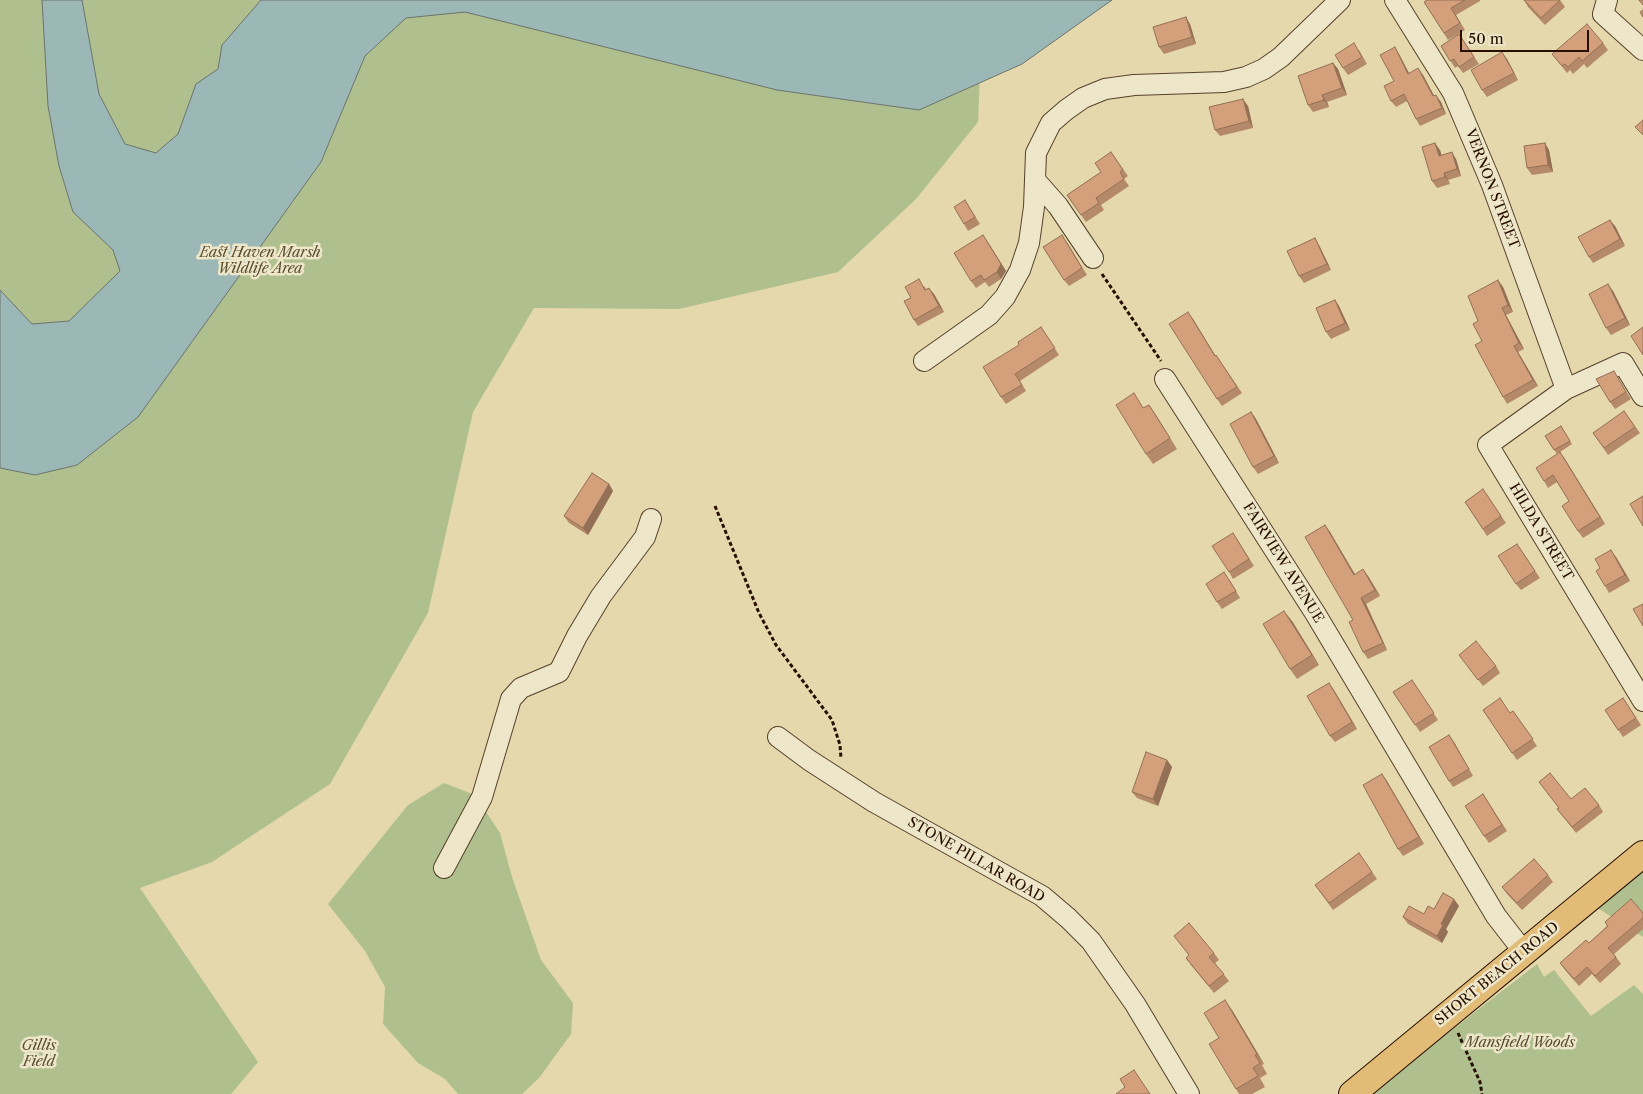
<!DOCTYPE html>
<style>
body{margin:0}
#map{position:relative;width:1643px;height:1094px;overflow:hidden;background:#e4d8ac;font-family:"Libre Caslon Text",serif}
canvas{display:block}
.scale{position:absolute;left:1460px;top:30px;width:129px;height:22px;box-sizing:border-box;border:2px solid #280f00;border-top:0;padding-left:6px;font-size:15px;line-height:18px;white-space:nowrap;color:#280f00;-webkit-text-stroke:4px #ede6c9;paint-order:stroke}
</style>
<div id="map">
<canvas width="1643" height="1094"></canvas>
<div class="scale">50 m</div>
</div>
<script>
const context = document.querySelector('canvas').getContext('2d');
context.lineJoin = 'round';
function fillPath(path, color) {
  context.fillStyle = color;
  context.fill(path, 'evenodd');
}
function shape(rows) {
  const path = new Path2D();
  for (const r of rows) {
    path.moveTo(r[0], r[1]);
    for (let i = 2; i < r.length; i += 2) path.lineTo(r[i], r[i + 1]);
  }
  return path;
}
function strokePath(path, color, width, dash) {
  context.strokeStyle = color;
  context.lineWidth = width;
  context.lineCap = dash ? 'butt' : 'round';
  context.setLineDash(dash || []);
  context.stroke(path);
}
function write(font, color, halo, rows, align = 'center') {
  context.font = font + ' "Libre Caslon Text",serif';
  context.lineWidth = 5;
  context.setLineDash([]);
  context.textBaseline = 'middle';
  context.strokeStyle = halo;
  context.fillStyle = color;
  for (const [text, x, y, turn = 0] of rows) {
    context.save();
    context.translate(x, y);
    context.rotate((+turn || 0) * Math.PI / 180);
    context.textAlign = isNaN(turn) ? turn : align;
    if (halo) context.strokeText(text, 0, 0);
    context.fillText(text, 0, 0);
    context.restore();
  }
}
const green = shape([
 [0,0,983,0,978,122,916,199,838,272,679,309,534,308,473,412,428,613,330,784,212,862,140,888,258,1062,231,1094,0,1094],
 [444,783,475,795,500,833,512,877,541,960,573,1003,571,1034,539,1078,522,1094,458,1094,445,1079,418,1063,383,1024,385,987,365,951,328,904,408,805],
 [1643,869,1643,937,1593,905],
 [1537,964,1544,977,1554,970,1591,1016,1634,985,1643,994,1643,1094,1369,1094]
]);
const water = shape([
 [42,0,82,0,99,94,125,144,156,153,178,134,196,84,218,69,222,45,261,0,1112,0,1022,64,919,110,777,90,465,12,406,18,365,56,321,162,138,417,77,465,35,475,0,468,0,290,32,324,69,321,120,271,113,250,73,212,59,166,48,106,42,0]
]);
const path = shape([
 [1102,274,1161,361],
 [715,506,759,613,776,645,832,720,840,745,841,759],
 [1458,1033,1480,1082,1482,1094]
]);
const minor = shape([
 [1395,0,1453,93,1492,185,1566,389],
 [1607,0,1603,14,1643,50],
 [1035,180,1058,206,1093,258],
 [924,361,989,315,1005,297,1020,270,1029,243,1034,207,1036,153,1051,123,1066,110,1083,98,1105,89,1134,85,1224,82,1246,77,1264,69,1281,57,1340,0],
 [1165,379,1315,613,1496,916,1524,952],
 [1643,396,1623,363,1566,389,1488,445,1643,701],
 [778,737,809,760,874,802,1042,896,1068,918,1091,941,1135,1004,1189,1094],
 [444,868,482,797,511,699,521,688,559,672,577,636,601,596,645,537,651,519]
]);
const major = shape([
 [1352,1094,1643,854]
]);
const wall = shape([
 [1427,0,1480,0,1480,1,1456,15,1465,30,1448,40,1424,2],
 [1524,0,1560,0,1565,7,1545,25,1528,7],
 [1190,24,1196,44,1164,54,1159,47],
 [1459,34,1479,64,1463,73,1458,66,1455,68,1441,46],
 [1603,43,1608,50,1587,68,1584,64,1573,74,1570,70,1567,73,1552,54],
 [1359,50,1367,64,1348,75,1343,68],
 [1399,54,1409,73,1423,75,1434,96,1441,102,1446,114,1420,126,1416,119,1407,101,1396,107,1391,101],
 [1507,59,1518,80,1487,97,1482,90],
 [1333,63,1338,69,1347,95,1327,102,1329,107,1313,112,1308,105],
 [1248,106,1253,128,1220,136,1215,130],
 [1440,150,1441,155,1456,159,1461,176,1448,180,1450,184,1437,188,1432,181],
 [1549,150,1553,172,1532,175,1527,168],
 [1111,152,1128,176,1124,179,1129,186,1101,205,1104,210,1086,222,1067,195,1101,172],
 [965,200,980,224,968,231,964,224],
 [1615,226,1625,246,1593,263,1589,257],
 [988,242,1006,271,1001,279,989,287,985,282,976,288,971,281],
 [1067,242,1087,275,1069,286,1064,280],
 [1319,245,1331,270,1304,283,1299,276],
 [924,286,926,289,934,294,944,312,918,326,914,320,911,298],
 [1503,287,1513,312,1506,315,1524,349,1518,352,1538,386,1507,404,1503,397,1482,341,1478,321],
 [1613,291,1630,325,1611,335,1606,328],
 [1335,300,1339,306,1350,330,1331,339,1326,332],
 [1193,319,1215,356,1216,355,1242,393,1222,406,1217,399],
 [1041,327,1059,355,1020,381,1026,391,1006,404,1001,397,1019,345],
 [1618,378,1631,399,1615,409,1610,402],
 [1149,405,1177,449,1153,464,1146,454,1144,408],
 [1624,411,1640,433,1608,455,1593,433],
 [1251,412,1256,419,1279,463,1258,474,1253,467],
 [1561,426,1572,444,1557,454,1545,436],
 [1560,452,1605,524,1583,538,1578,531,1569,501,1557,482,1548,488,1544,481],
 [609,484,613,491,588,535,569,523,564,516],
 [1483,489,1506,523,1487,536,1465,502],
 [1325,525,1330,532,1354,574,1368,576,1380,596,1366,604,1387,650,1368,659,1363,652,1353,620],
 [1237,539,1254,566,1233,579,1229,572],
 [1517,544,1540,578,1521,590,1516,584],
 [1616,557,1630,581,1609,593,1605,586],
 [1229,579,1240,598,1222,609,1217,602],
 [1292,621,1319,665,1297,679,1290,669],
 [1459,655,1496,666,1500,673,1483,686],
 [1412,680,1438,720,1420,732,1393,692],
 [1329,683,1357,729,1335,742,1330,736],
 [1623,698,1641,725,1623,737,1605,710],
 [1483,710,1510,713,1513,711,1537,746,1517,760],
 [1454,742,1473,776,1453,787,1449,781],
 [1167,760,1172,767,1158,806,1137,798,1132,792],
 [1382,774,1424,844,1403,856,1398,849],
 [1539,782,1571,799,1599,805,1603,812,1576,833,1557,809,1559,808],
 [1483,794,1507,831,1489,843,1484,836],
 [1359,853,1377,879,1333,910,1315,885],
 [1548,875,1553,882,1522,910,1507,894,1502,887],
 [1459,906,1446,929,1448,932,1442,943,1408,924,1403,917,1424,914,1434,909],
 [1643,913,1643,929,1614,954,1621,964,1600,983,1592,974,1579,986,1565,970,1560,963,1589,943,1607,926,1605,922],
 [1174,936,1214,953,1219,960,1215,963,1229,981,1214,993,1191,965,1186,958,1189,955],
 [1232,1010,1264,1064,1262,1065,1267,1074,1260,1078,1265,1087,1252,1094,1239,1094,1236,1089,1219,1038]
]);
const shadedWall = shape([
 [1186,17,1190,24,1196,44,1192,37],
 [1395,47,1399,54,1413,81,1408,74],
 [1502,52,1507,59,1518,80],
 [1333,63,1338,69,1347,95,1342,88],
 [1418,68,1423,75,1438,103,1433,96],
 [1322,95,1327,102,1329,107,1324,100],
 [1436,95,1441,102,1446,114,1442,108],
 [1243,99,1248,106,1253,128,1249,121],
 [1435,143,1440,150,1444,163,1439,156],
 [1545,143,1549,150,1553,172,1548,165],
 [1452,152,1456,159,1461,176,1457,169],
 [1444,173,1448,180,1450,184,1445,177],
 [1610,220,1615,226,1625,246,1620,239],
 [983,235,1006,271,1001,279,997,272],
 [1315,238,1319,245,1331,270,1327,264],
 [1498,280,1503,287,1513,312,1508,305],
 [1608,284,1613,291,1630,325,1625,318],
 [929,288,934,294,944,312,939,306],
 [1335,300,1339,306,1350,330,1345,323],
 [1502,308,1506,315,1524,349,1519,343],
 [1188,312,1193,319,1220,363,1215,356],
 [1514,346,1518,352,1538,386,1533,380],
 [1149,405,1156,415,1177,449],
 [1251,412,1256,419,1279,463,1274,456],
 [1560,452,1565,459,1605,524,1600,517],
 [609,484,613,491,588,535,583,528],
 [1325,525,1330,532,1359,581,1354,575],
 [1611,550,1616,557,1630,581,1625,575],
 [1363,569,1368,576,1380,596,1375,590],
 [1361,598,1366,604,1387,650,1383,643],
 [1284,611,1292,621,1319,665,1312,655],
 [1329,683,1334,690,1357,729,1352,722],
 [1449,735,1454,742,1473,776,1469,769],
 [1167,760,1172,767,1158,806,1153,799],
 [1382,774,1387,781,1424,844,1419,837],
 [1454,899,1459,906,1446,929,1448,932,1442,943,1437,936,1441,924],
 [1225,1000,1232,1010,1264,1064,1257,1054]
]);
const building = shape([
 [1427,0,1465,0,1451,8,1460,23,1444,33,1424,2,1427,0],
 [1524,0,1560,0,1541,18,1524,0],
 [1639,0,1643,0,1643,5,1639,0],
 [1643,10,1643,17,1640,12,1643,10],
 [1186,17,1192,37,1159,47,1153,27,1186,17],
 [1587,24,1603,43,1582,61,1579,57,1568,67,1565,64,1562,66,1552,54,1587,24],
 [1459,34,1474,57,1459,67,1454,59,1450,61,1441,46,1459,34],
 [1354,43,1362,57,1343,68,1335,55,1354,43],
 [1395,47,1408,74,1418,68,1433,96,1436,95,1442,108,1416,119,1404,94,1391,101,1384,86,1394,81,1380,55,1395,47],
 [1502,52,1514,73,1482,90,1471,70,1502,52],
 [1333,63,1342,88,1322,95,1324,100,1308,105,1298,76,1333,63],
 [1243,99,1249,121,1215,130,1209,107,1243,99],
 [1643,120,1643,135,1635,127,1643,120],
 [1435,143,1439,156,1452,152,1457,169,1444,173,1445,177,1432,181,1422,147,1435,143],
 [1545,143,1548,165,1527,168,1524,146,1545,143],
 [1111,152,1123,170,1120,172,1124,179,1096,198,1099,203,1081,215,1067,195,1101,172,1095,163,1111,152],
 [965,200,975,217,964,224,954,207,965,200],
 [1610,220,1620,239,1589,257,1578,237,1610,220],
 [983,235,1001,264,997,272,984,280,981,275,971,281,954,253,983,235],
 [1062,235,1082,268,1064,280,1043,247,1062,235],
 [1315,238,1327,264,1299,276,1287,251,1315,238],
 [919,279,925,290,929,288,939,306,914,320,904,301,911,298,905,287,919,279],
 [1498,280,1508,305,1502,308,1519,343,1514,346,1533,380,1503,397,1475,345,1482,341,1473,324,1478,321,1468,296,1498,280],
 [1608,284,1625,318,1606,328,1589,294,1608,284],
 [1335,300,1345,323,1326,332,1316,308,1335,300],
 [1188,312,1215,356,1216,355,1237,387,1217,399,1169,324,1188,312],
 [1041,327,1055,348,1015,374,1022,385,1001,397,983,367,1019,345,1018,342,1041,327],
 [1643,327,1643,355,1631,336,1643,327],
 [1614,371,1626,392,1610,402,1596,379,1614,371],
 [1134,393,1143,408,1149,405,1170,438,1146,454,1116,405,1134,393],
 [1624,411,1635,427,1604,448,1593,433,1624,411],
 [1251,412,1274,456,1253,467,1230,424,1251,412],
 [1561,426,1570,441,1554,450,1545,436,1561,426],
 [1560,452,1600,517,1578,531,1562,506,1569,501,1553,475,1544,481,1536,468,1560,452],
 [592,473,609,484,583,528,564,516,592,473],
 [1483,489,1501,516,1483,529,1465,502,1483,489],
 [1643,496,1643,526,1630,504,1643,496],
 [1325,525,1354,575,1363,569,1375,590,1361,598,1383,643,1363,652,1349,622,1353,620,1305,537,1325,525],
 [1233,533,1249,559,1229,572,1212,546,1233,533],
 [1517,544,1535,571,1516,584,1498,556,1517,544],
 [1611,550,1625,575,1605,586,1596,571,1600,568,1595,559,1611,550],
 [1224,572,1236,591,1217,602,1206,584,1224,572],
 [1643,604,1643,626,1633,609,1643,604],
 [1284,611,1312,655,1290,669,1263,624,1284,611],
 [1476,641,1496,666,1478,680,1459,655,1476,641],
 [1412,680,1434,713,1415,725,1393,692,1412,680],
 [1329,683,1352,722,1330,736,1307,696,1329,683],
 [1500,698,1510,713,1513,711,1533,739,1512,753,1483,710,1500,698],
 [1623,698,1636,718,1618,730,1605,710,1623,698],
 [1449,735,1469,769,1449,781,1429,747,1449,735],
 [1146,752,1167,760,1153,799,1132,792,1146,752],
 [1550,773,1571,799,1585,788,1599,805,1572,827,1557,809,1559,808,1539,782,1550,773],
 [1382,774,1419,837,1398,849,1363,785,1382,774],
 [1483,794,1502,825,1484,836,1465,806,1483,794],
 [1359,853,1372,872,1329,903,1315,885,1359,853],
 [1534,859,1548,875,1517,903,1502,887,1534,859],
 [1443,893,1454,899,1441,924,1443,925,1437,936,1403,917,1409,906,1424,914,1428,906,1434,909,1443,893],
 [1631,899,1643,913,1643,918,1608,948,1616,957,1595,976,1587,967,1574,979,1560,963,1586,940,1589,943,1608,926,1605,922,1631,899],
 [1189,923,1214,953,1209,957,1224,974,1209,986,1186,958,1189,955,1174,936,1189,923],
 [1225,1000,1257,1054,1255,1055,1260,1063,1253,1068,1258,1076,1236,1089,1209,1044,1219,1038,1204,1013,1225,1000],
 [1134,1070,1150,1094,1116,1094,1125,1087,1120,1079,1134,1070]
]);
const streetNames = [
 ["VERNON STREET",1492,189,69],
 ["HILDA STREET",1541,532,59],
 ["FAIRVIEW AVENUE",1283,563,58],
 ["STONE PILLAR ROAD",976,860,30],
 ["SHORT BEACH ROAD",1497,974,-39]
];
const parkNames = [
 ["East Haven Marsh",260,253],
 ["Wildlife Area",260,269],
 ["Mansfield Woods",1520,1043],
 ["Gillis",39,1046],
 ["Field",39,1062]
];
fillPath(green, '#afc08e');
fillPath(water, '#9bb7b6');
strokePath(water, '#6d746d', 1);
strokePath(minor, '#57412b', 22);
strokePath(major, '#280f00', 28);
strokePath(path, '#280f00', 3, [4, 2.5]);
strokePath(minor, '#ede6c9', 20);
strokePath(major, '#e2bc76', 26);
fillPath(wall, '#b58a6a');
fillPath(shadedWall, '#947056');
fillPath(building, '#d3a07b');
strokePath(building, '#947056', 1);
write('14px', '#280f00', '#ede6c9', streetNames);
write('italic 14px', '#574d32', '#ede6c9', parkNames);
</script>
